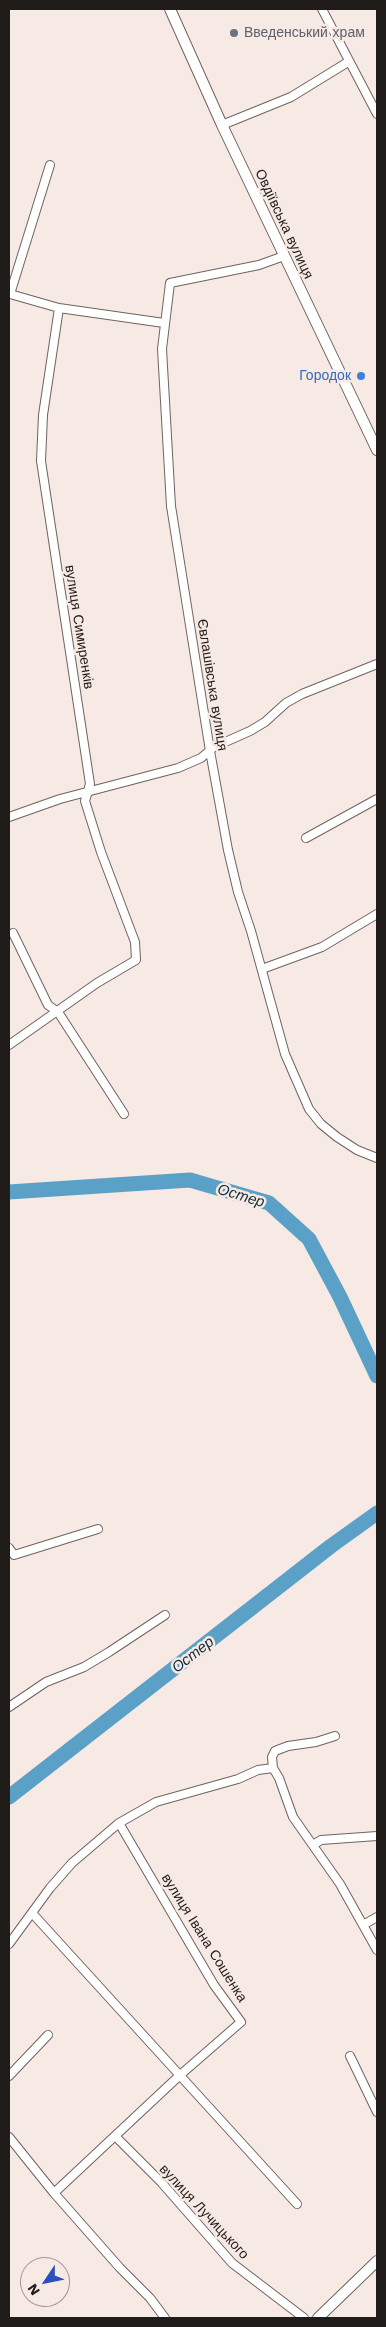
<!DOCTYPE html>
<meta charset="utf-8">
<style>
body{margin:0}
#map{position:relative;width:386px;height:2327px;overflow:hidden;background:#f7e9e4;font-family:"Work Sans",sans-serif}
canvas{display:block}
.frame{position:absolute;inset:0;border:10px solid #201c1a;pointer-events:none}
.north{position:absolute;left:20px;top:2257px;width:50px;height:50px;box-sizing:border-box;background:#f7e9e4;border:1px solid #a19793;border-radius:50%;rotate:236deg;font-size:14px;font-weight:700;line-height:20px;text-align:center;color:#201c1a}
.north::after{content:'';display:block;margin:auto;width:18px;height:22px;background:#2a4fbe;clip-path:polygon(50% 0,100% 100%,50% 72%,0 100%)}
</style>
<div id="map">
<canvas width="386" height="2327"></canvas>
<div class="frame"></div>
<div class="north">N</div>
</div>
<script>
const context = document.querySelector('canvas').getContext('2d');
context.lineJoin = 'round';
function shape(rows) {
  const path = new Path2D();
  for (const r of rows) {
    path.moveTo(r[0], r[1]);
    for (let i = 2; i < r.length; i += 2) path.lineTo(r[i], r[i + 1]);
  }
  return path;
}
function strokePath(path, color, width, dash) {
  context.strokeStyle = color;
  context.lineWidth = width;
  context.lineCap = dash ? 'butt' : 'round';
  context.setLineDash(dash || []);
  context.stroke(path);
}
function write(font, color, halo, rows, align = 'center') {
  context.font = font + ' "Work Sans",sans-serif';
  context.lineWidth = 5;
  context.setLineDash([]);
  context.textBaseline = 'middle';
  context.strokeStyle = halo;
  context.fillStyle = color;
  for (const [text, x, y, turn = 0] of rows) {
    context.save();
    context.translate(x, y);
    context.rotate((+turn || 0) * Math.PI / 180);
    context.textAlign = isNaN(turn) ? turn : align;
    if (halo) context.strokeText(text, 0, 0);
    context.fillText(text, 0, 0);
    context.restore();
  }
}
const river = shape([
 [9,1192,190,1180,269,1203,309,1239,340,1297,377,1376],
 [9,1797,331,1546,377,1513]
]);
const street = shape([
 [322,9,377,114],
 [222,125,291,97,348,62],
 [50,165,10,294,59,308,164,323],
 [284,256,259,265,170,283,162,349,171,506,210,751,228,850,238,892,251,931,285,1054,309,1109,321,1124,337,1137,357,1150,377,1158],
 [9,817,60,799,178,768,201,758,214,747,250,731,265,722,286,703,302,694,377,664],
 [306,838,377,799],
 [13,933,48,1005,58,1012,124,1114],
 [262,969,322,947,377,914],
 [9,1045,97,983,136,960,135,942,101,852,85,801,90,784,41,461,43,415,59,308],
 [9,1548,14,1555,98,1529],
 [9,1707,46,1682,84,1667,109,1652,165,1615],
 [335,1736,316,1742,288,1746,275,1751,272,1757,273,1768,279,1778,293,1817,340,1884,377,1950],
 [313,1845,321,1840,377,1836],
 [32,1913,297,2204],
 [363,1925,377,1917],
 [9,1944,50,1888,72,1863,119,1823,156,1802,238,1779,258,1770,273,1768],
 [350,2056,377,2112],
 [9,2076,48,2035],
 [115,2136,161,2182,232,2263,304,2318],
 [9,2137,54,2193,120,2268,150,2298,165,2318],
 [54,2193,179,2076,241,2022,214,1985,119,1823]
]);
const secondary = shape([
 [170,9,222,125,377,450],
 [318,2318,377,2261]
]);
const markers = [
 [234,33,5,"#6b7280"],
 [361,376,5,"#3f7fe0"]
];
const worshipNames = [
 ["Введенський храм",244,33]
];
const streetNames = [
 ["Овдіївська вулиця",284,224,65],
 ["вулиця Симиренків",79,627,81],
 ["Євлашівська вулиця",212,685,81],
 ["вулиця Івана Сошенка",204,1938,58],
 ["вулиця Лучицького",204,2212,47]
];
const shopNames = [
 ["Городок",351,376]
];
const waterNames = [
 ["Остер",241,1196,17],
 ["Остер",193,1655,-38]
];
strokePath(river, '#5ba1c7', 15);
strokePath(street, '#6f635f', 10);
strokePath(secondary, '#6f635f', 12);
strokePath(street, '#fff', 8);
strokePath(secondary, '#fff', 10);
for (const [x, y, r, color] of markers) {
  const dot = new Path2D();
  dot.arc(x, y, r, 0, 2 * Math.PI);
  context.fillStyle = color;
  context.fill(dot);
  strokePath(dot, '#f7e9e4', 2);
}
write('14px', '#5b616d', '#f7e9e4', worshipNames, 'left');
write('14px', '#201c1a', '#f7e9e4', streetNames);
write('14px', '#366cbe', '#f7e9e4', shopNames, 'right');
write('italic 15px', '#0c2e3e', '#f7e9e4', waterNames);
</script>
